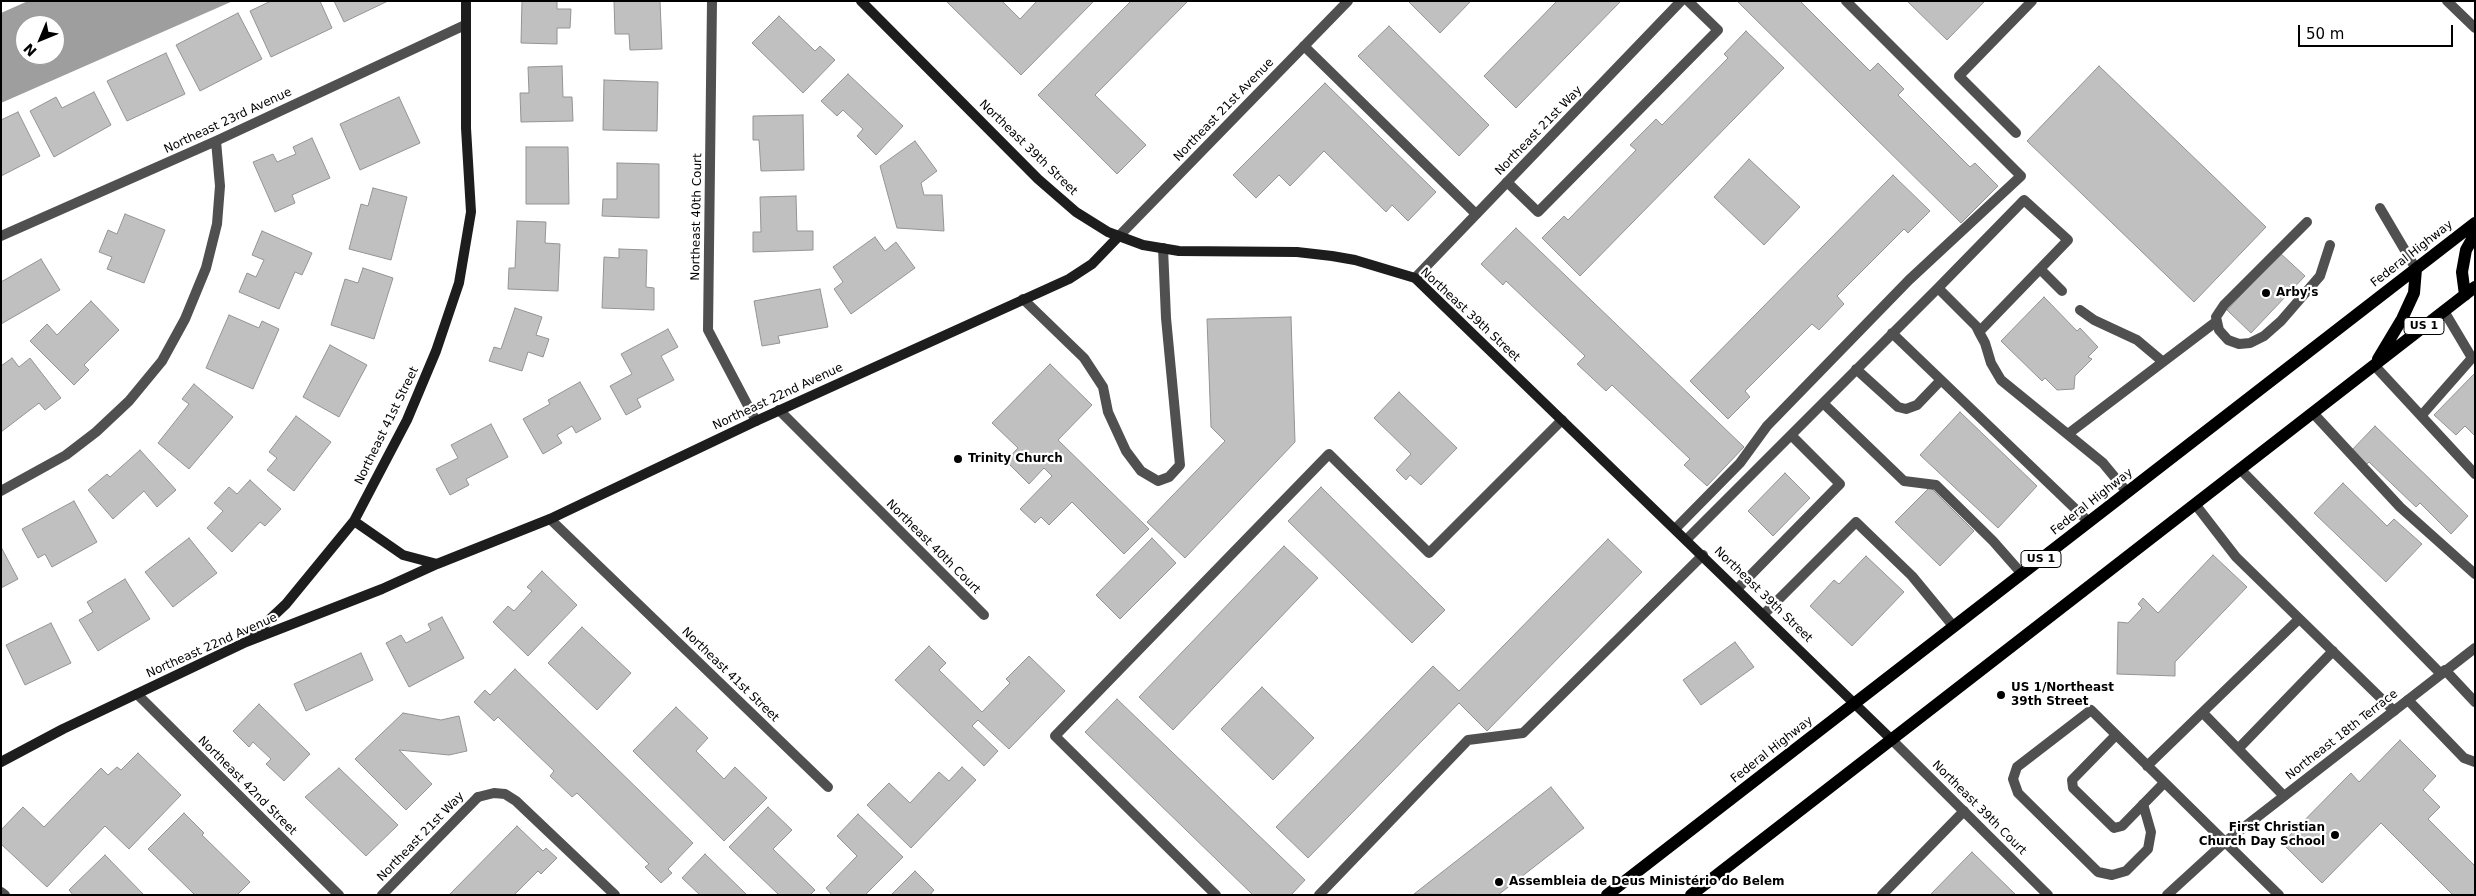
<!DOCTYPE html>
<meta charset="utf-8">
<style>
body{margin:0}
#map{position:relative;width:2476px;height:896px;overflow:hidden;background:#fff;font-family:"DejaVu Sans",sans-serif}
canvas{display:block}
.frame{position:absolute;inset:0;border:2px solid #000;pointer-events:none}
.north{position:absolute;left:15px;top:15px;width:50px;height:50px;box-sizing:border-box;background:#fff;border:1px solid #999;border-radius:50%;rotate:225deg;font-size:14px;font-weight:700;line-height:20px;text-align:center;color:#000}
.north::after{content:'';display:block;margin:auto;width:18px;height:22px;background:#000;clip-path:polygon(50% 0,100% 100%,50% 72%,0 100%)}
.scale{position:absolute;left:2298px;top:25px;width:155px;height:22px;box-sizing:border-box;border:2px solid #000;border-top:0;padding-left:6px;font-size:15px;line-height:18px;white-space:nowrap;color:#000;-webkit-text-stroke:4px #fff;paint-order:stroke}
</style>
<div id="map">
<canvas width="2476" height="896"></canvas>
<div class="frame"></div>
<div class="north">N</div>
<div class="scale">50 m</div>
</div>
<script>
const context = document.querySelector('canvas').getContext('2d');
context.lineJoin = 'round';
function fillPath(path, color) {
  context.fillStyle = color;
  context.fill(path, 'evenodd');
}
function shape(rows) {
  const path = new Path2D();
  for (const r of rows) {
    path.moveTo(r[0], r[1]);
    for (let i = 2; i < r.length; i += 2) path.lineTo(r[i], r[i + 1]);
  }
  return path;
}
function strokePath(path, color, width, dash) {
  context.strokeStyle = color;
  context.lineWidth = width;
  context.lineCap = dash ? 'butt' : 'round';
  context.setLineDash(dash || []);
  context.stroke(path);
}
function write(font, color, halo, rows, align = 'center') {
  context.font = font + ' "DejaVu Sans",sans-serif';
  context.lineWidth = 4.5;
  context.setLineDash([]);
  context.textBaseline = 'middle';
  context.strokeStyle = halo;
  context.fillStyle = color;
  for (const [text, x, y, turn = 0] of rows) {
    context.save();
    context.translate(x, y);
    context.rotate((+turn || 0) * Math.PI / 180);
    context.textAlign = isNaN(turn) ? turn : align;
    if (halo) context.strokeText(text, 0, 0);
    context.fillText(text, 0, 0);
    context.restore();
  }
}
const water = shape([
 [28,1,233,1,1,103,1,13],
 [25,25,55,25,55,55,25,55]
]);
const building = shape([
 [271,1,320,1,332,28,271,57,250,11,271,1],
 [334,1,388,1,344,22,334,1],
 [522,1,557,1,557,9,571,9,570,28,557,28,557,44,521,43,522,1],
 [614,1,660,1,662,49,630,50,629,34,615,34,614,1],
 [946,1,1002,1,1020,19,1037,1,1094,1,1021,75,946,1],
 [1131,1,1188,1,1095,95,1146,145,1117,174,1038,95,1131,1],
 [1408,1,1471,1,1440,33,1408,1],
 [1557,1,1621,1,1516,108,1484,76,1557,1],
 [1737,1,1800,1,1870,71,1878,63,1904,89,1898,95,1970,167,1975,163,1998,186,1961,223,1737,1],
 [1907,1,1985,1,1947,40,1907,1],
 [238,13,262,59,200,91,176,45,238,13],
 [779,16,815,51,820,46,835,60,803,93,752,43,779,16],
 [1389,26,1489,125,1459,156,1358,56,1389,26],
 [1746,31,1784,68,1580,276,1542,238,1564,216,1568,220,1636,150,1630,145,1656,119,1662,125,1728,58,1724,54,1746,31],
 [166,53,185,94,127,121,107,81,166,53],
 [562,66,563,97,572,97,573,121,521,122,520,93,529,93,528,67,562,66],
 [2099,66,2266,227,2194,302,2027,141,2099,66],
 [848,74,903,126,876,155,857,136,863,129,843,110,837,116,821,101,848,74],
 [604,80,658,82,657,131,603,130,604,80],
 [1325,83,1436,192,1408,221,1392,205,1386,212,1324,151,1290,186,1279,175,1256,198,1233,175,1325,83],
 [94,92,111,125,54,157,30,111,56,97,62,108,94,92],
 [399,97,420,143,360,170,340,124,399,97],
 [18,112,40,156,1,176,1,120,18,112],
 [803,115,804,170,761,171,759,140,753,140,753,116,803,115],
 [312,138,330,178,292,195,295,203,275,212,253,162,273,154,277,162,296,154,293,147,312,138],
 [915,141,937,171,921,183,924,195,942,195,944,231,897,228,880,166,915,141],
 [526,147,568,147,569,204,526,204,526,147],
 [1749,159,1800,207,1764,245,1714,197,1749,159],
 [617,163,659,164,659,218,602,216,603,199,617,199,617,163],
 [1893,175,1930,211,1908,233,1904,229,1837,296,1844,304,1819,330,1812,324,1745,391,1750,397,1728,419,1690,381,1893,175],
 [373,188,407,197,391,260,349,249,361,204,368,206,373,188],
 [796,196,797,231,813,231,813,250,753,252,753,232,761,232,760,197,796,196],
 [125,214,165,230,144,283,107,269,112,257,99,252,108,230,117,234,125,214],
 [517,221,546,222,545,243,560,244,558,291,508,289,509,268,515,268,517,221],
 [1516,228,1744,447,1707,486,1684,465,1690,459,1612,385,1606,391,1577,364,1585,356,1506,281,1503,285,1481,264,1516,228],
 [262,231,312,253,302,275,295,272,279,309,239,292,247,273,256,277,264,260,252,255,262,231],
 [875,237,885,251,896,242,915,268,851,314,834,289,843,282,833,267,875,237],
 [619,249,647,250,646,287,654,288,654,310,602,308,604,257,619,258,619,249],
 [2280,253,2305,276,2251,333,2227,310,2280,253],
 [41,259,60,290,1,324,1,282,41,259],
 [363,268,393,278,374,339,331,325,345,279,358,283,363,268],
 [820,289,828,327,778,336,780,343,762,346,754,301,820,289],
 [2044,297,2077,331,2080,328,2098,347,2088,357,2092,359,2075,376,2074,389,2057,390,2045,378,2042,381,2001,341,2044,297],
 [91,301,119,330,84,365,89,370,74,385,30,341,47,324,57,335,91,301],
 [515,308,542,317,536,335,549,339,543,357,528,352,522,371,489,361,494,347,501,349,515,308],
 [229,315,259,328,262,321,279,329,253,389,206,368,229,315],
 [1291,317,1295,442,1185,558,1147,522,1225,441,1211,427,1207,319,1291,317],
 [668,329,678,347,661,356,674,380,637,399,641,407,626,415,610,386,632,374,621,354,668,329],
 [330,345,367,365,339,417,303,397,330,345],
 [12,358,19,367,30,358,61,398,45,410,39,403,1,432,1,366,12,358],
 [1050,364,1092,405,1058,440,1149,529,1124,554,1072,502,1049,525,1041,517,1035,523,1020,509,1052,476,1044,468,1029,484,1006,461,1018,448,992,423,1050,364],
 [2475,373,2475,436,2465,426,2456,435,2434,415,2475,373],
 [580,382,601,419,576,433,572,426,557,435,562,443,543,454,523,419,550,404,548,400,580,382],
 [194,384,233,417,189,469,158,443,189,404,182,399,194,384],
 [1399,392,1457,448,1421,485,1410,475,1406,480,1396,470,1411,454,1374,418,1399,392],
 [1960,412,2037,486,1998,528,1920,455,1960,412],
 [296,416,331,442,294,491,267,470,277,458,269,452,296,416],
 [491,424,508,457,466,479,469,485,450,495,436,469,458,458,451,445,491,424],
 [2375,426,2468,516,2451,534,2420,503,2416,507,2369,462,2365,466,2350,452,2375,426],
 [140,450,176,490,157,507,144,491,113,519,88,490,107,474,110,477,140,450],
 [1785,473,1810,498,1773,536,1748,511,1785,473],
 [250,480,281,509,265,526,260,522,232,552,207,528,223,511,214,503,229,487,237,494,250,480],
 [2343,483,2387,526,2394,519,2422,544,2386,582,2314,513,2343,483],
 [1321,487,1445,610,1412,643,1288,521,1321,487],
 [1930,487,1974,531,1940,566,1895,522,1930,487],
 [74,501,97,542,52,567,45,554,38,558,22,529,74,501],
 [189,538,217,573,173,607,145,572,189,538],
 [1152,538,1176,563,1120,619,1096,595,1152,538],
 [1608,539,1642,572,1487,731,1459,703,1308,858,1276,827,1433,666,1459,691,1608,539],
 [1284,546,1318,578,1173,730,1139,697,1284,546],
 [1,547,18,579,1,588,1,547],
 [2213,555,2247,587,2175,662,2175,676,2117,674,2118,622,2128,623,2142,608,2138,604,2143,598,2158,613,2213,555],
 [1866,556,1904,592,1852,646,1810,606,1834,580,1839,584,1866,556],
 [542,571,577,605,528,656,493,622,508,606,514,611,532,591,527,587,542,571],
 [125,579,150,619,98,651,79,620,93,612,87,602,125,579],
 [442,617,464,658,409,687,386,643,401,635,406,643,431,630,428,624,442,617],
 [51,623,71,663,25,685,6,645,51,623],
 [582,627,631,673,597,710,548,663,582,627],
 [1735,642,1754,667,1701,705,1683,680,1735,642],
 [929,646,946,663,939,670,982,712,1010,683,1006,679,1029,656,1065,691,1009,749,978,720,972,726,998,751,984,766,895,680,929,646],
 [361,653,373,680,306,711,294,684,361,653],
 [515,669,693,843,668,869,672,873,661,883,645,867,649,864,577,793,572,797,550,776,554,771,498,717,494,721,474,702,485,690,490,695,515,669],
 [1262,687,1314,738,1273,780,1221,729,1262,687],
 [1117,699,1305,880,1291,895,1253,895,1085,732,1117,699],
 [259,704,310,754,284,781,266,764,271,759,253,742,249,747,233,731,259,704],
 [676,707,708,738,696,751,724,779,735,767,767,798,724,841,633,751,676,707],
 [403,713,441,720,459,716,467,751,449,755,399,750,432,784,406,810,355,759,403,713],
 [2400,740,2436,776,2423,790,2440,807,2428,819,2475,866,2475,895,2453,895,2381,823,2322,883,2282,843,2351,773,2359,782,2400,740],
 [138,753,181,795,129,849,105,826,47,887,1,844,1,830,23,807,44,827,101,768,108,775,117,767,121,770,138,753],
 [962,767,976,780,911,848,867,805,889,783,910,803,939,772,949,781,962,767],
 [339,768,398,825,366,856,305,797,339,768],
 [1551,787,1584,828,1498,895,1414,894,1551,787],
 [768,807,792,830,773,849,815,890,810,895,779,895,729,847,768,807],
 [184,813,204,833,202,835,250,882,237,895,195,895,148,849,184,813],
 [858,814,903,857,865,895,832,895,826,888,857,856,837,836,858,814],
 [517,826,543,851,546,848,557,858,541,874,538,871,514,895,449,895,517,826],
 [1972,852,2016,895,1930,895,1972,852],
 [705,854,747,895,700,895,682,878,705,854],
 [105,855,144,895,73,895,69,890,105,855],
 [915,871,934,890,930,895,891,895,915,871]
]);
const lane = shape([
 [1304,46,1476,214],
 [2016,133,1959,76,2032,1],
 [1507,182,1538,212,1718,30,1688,1],
 [2380,208,2416,269],
 [2307,222,2224,305,2216,317,2219,330,2228,340,2239,344,2250,343,2264,336,2281,321,2320,276,2330,245],
 [2040,269,2062,291],
 [1023,299,1084,358,1103,387,1108,412,1126,451,1141,471,1158,481,1169,477,1180,465,1166,318,1163,248],
 [2080,310,2094,320,2137,340,2162,361],
 [1979,332,2068,240,2024,200,1938,288,1976,326,1979,332,1985,343,1991,363,2001,380,2103,463,2127,492],
 [1892,333,2089,522],
 [2374,365,2475,474],
 [1856,369,1898,407,1906,409,1917,405,1941,380],
 [1823,403,1904,481,1936,485,1993,541,2022,574],
 [2313,413,2400,507,2475,574],
 [2421,416,2472,358,2444,311],
 [2068,434,2217,321],
 [2240,469,2441,674],
 [2195,504,2236,557,2394,711],
 [1676,528,1740,463,1767,426,1909,280,2021,176,1846,1],
 [1687,539,1938,288],
 [1738,588,1840,484,1791,435],
 [1764,614,1856,522,1912,576,1954,627],
 [2445,670,2475,702],
 [2408,700,2464,758,2475,762],
 [2203,713,2284,796],
 [2116,735,2072,780,2073,788,2114,828,2122,826,2164,783],
 [2238,749,2333,651],
 [2147,766,2299,619],
 [478,797,494,793,505,794,516,801,615,895],
 [2143,804,2151,832,2148,849,2126,871,2112,875,2098,872,2018,793,2013,779,2017,767,2091,710,2225,842],
 [1216,895,1055,736,1329,454,1429,553,1562,420],
 [1319,895,1468,740,1523,733,1703,555],
 [1882,895,1964,811]
]);
const street = shape([
 [712,1,708,330,756,421],
 [2447,1,2475,28],
 [1,236,216,141,465,25],
 [1119,236,1348,1],
 [1415,278,1681,1],
 [779,410,984,615],
 [1,491,66,455,96,432,129,401,162,361,185,319,206,268,217,224,220,186,216,141],
 [550,519,828,787],
 [137,694,339,895],
 [1891,739,2048,895],
 [2225,842,2279,895],
 [1,892,5,895],
 [382,895,478,797],
 [2167,895,2225,842,2475,648]
]);
const secondary = shape([
 [861,1,1038,179,1076,212,1108,232,1143,245,1179,251,1297,252,1332,256,1355,260,1415,278,1891,739],
 [354,521,403,555,437,564],
 [250,638,286,604,354,521,407,420,436,351,459,283,471,212,466,128,466,1],
 [1,762,63,729,246,642,382,589,437,564,550,519,756,421,1069,279,1092,264,1119,236]
]);
const primary = shape([
 [2465,295,2462,272,2466,250,2475,234],
 [2378,359,2402,319,2414,293,2416,269],
 [1607,895,2475,223],
 [1691,895,2475,287]
]);
const markers = [
 [2266,293,5,"#000"],
 [958,459,5,"#000"],
 [2001,695,5,"#000"],
 [2335,835,5,"#000"],
 [1499,882,5,"#000"]
];
const shields = [
 [2424,326,40],
 [2041,559,40]
];
const shieldNames = [
 ["US 1",2424,326],
 ["US 1",2041,559]
];
const streetNames = [
 ["Northeast 21st Avenue",1224,110,-46],
 ["Northeast 23rd Avenue",228,121,-25],
 ["Northeast 21st Way",1539,131,-46],
 ["Northeast 39th Street",1028,148,44],
 ["Northeast 40th Court",697,217,-89],
 ["Federal Highway",2412,254,-38],
 ["Northeast 39th Street",1470,315,43],
 ["Northeast 22nd Avenue",778,397,-25],
 ["Northeast 41st Street",387,426,-64],
 ["Federal Highway",2092,502,-38],
 ["Northeast 40th Court",933,547,45],
 ["Northeast 39th Street",1763,595,44],
 ["Northeast 22nd Avenue",212,646,-24],
 ["Northeast 41st Street",730,675,44],
 ["Northeast 18th Terrace",2342,735,-38],
 ["Federal Highway",1772,750,-38],
 ["Northeast 42nd Street",247,786,45],
 ["Northeast 39th Court",1979,808,45],
 ["Northeast 21st Way",421,837,-46]
];
const poiNames = [
 ["Arby's",2276,293],
 ["Trinity Church",968,459],
 ["US 1/Northeast",2011,688],
 ["39th Street",2011,702],
 ["First Christian",2325,828,"right"],
 ["Church Day School",2325,842,"right"],
 ["Assembleia de Deus Ministério do Belem",1509,882]
];
fillPath(water, '#9e9e9e');
fillPath(building, '#c0c0c0');
strokePath(building, '#949494', 1);
strokePath(lane, '#505050', 10);
strokePath(street, '#505050', 10);
strokePath(secondary, '#1d1d1d', 10);
strokePath(primary, '#000', 12);
for (const [x, y, r, color] of markers) {
  const dot = new Path2D();
  dot.arc(x, y, r, 0, 2 * Math.PI);
  context.fillStyle = color;
  context.fill(dot);
  strokePath(dot, '#fff', 2);
}
for (const [x, y, w] of shields) {
  const box = new Path2D();
  box.roundRect(x - w / 2, y - 8.5, w, 17, 4);
  context.fillStyle = '#fff';
  context.fill(box);
  strokePath(box, '#000', 1);
}
write('bold 11px', '#000', null, shieldNames);
write('12px', '#000', '#fff', streetNames);
write('bold 12px', '#000', '#fff', poiNames, 'left');
</script>
